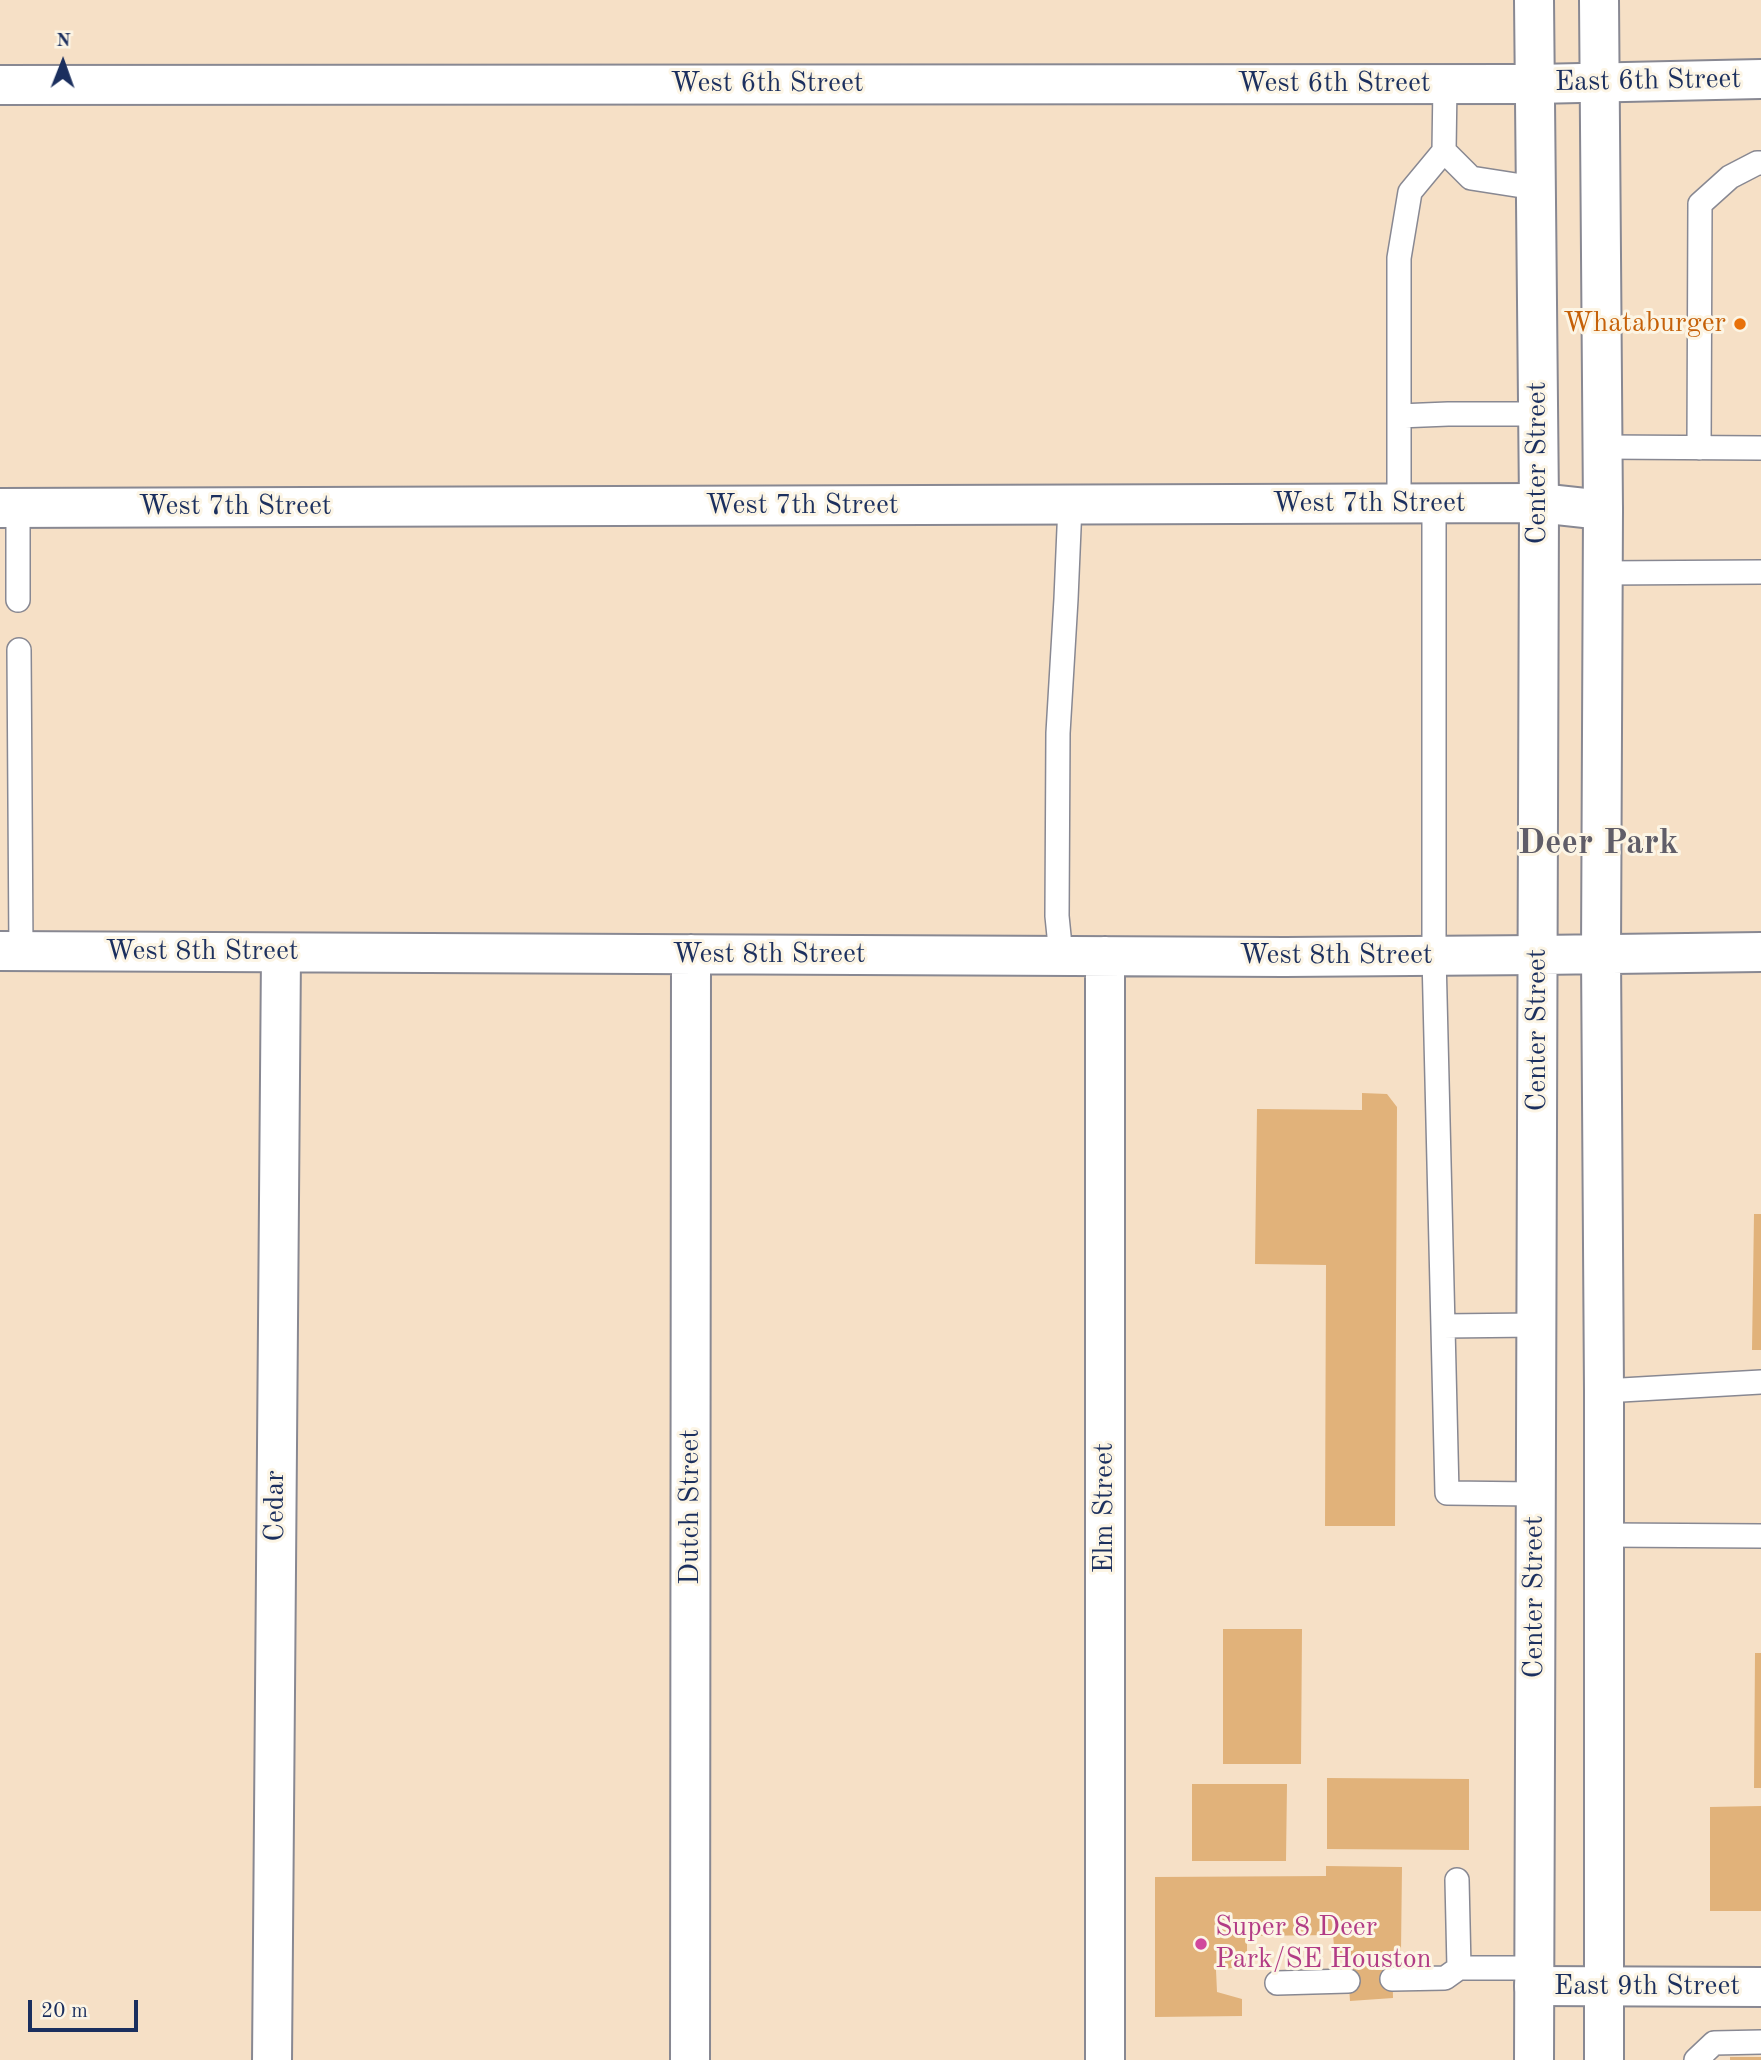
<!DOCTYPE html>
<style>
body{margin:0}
#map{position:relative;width:1761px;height:2060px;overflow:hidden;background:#f6e0c6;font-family:"Old Standard TT",serif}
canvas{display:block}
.north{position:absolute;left:28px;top:28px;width:70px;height:70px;-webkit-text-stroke:5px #fcf5e5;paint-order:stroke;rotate:1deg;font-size:19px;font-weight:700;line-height:28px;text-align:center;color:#1b2f5e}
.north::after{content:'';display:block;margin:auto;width:24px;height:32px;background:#1b2f5e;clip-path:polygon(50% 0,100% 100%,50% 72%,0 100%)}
.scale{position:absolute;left:28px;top:2000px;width:110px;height:32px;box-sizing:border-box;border:4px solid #1b2f5e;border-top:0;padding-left:9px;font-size:21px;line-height:24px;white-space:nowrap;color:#1b2f5e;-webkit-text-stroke:5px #fcf5e5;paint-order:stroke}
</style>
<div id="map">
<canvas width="1761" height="2060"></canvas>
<div class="north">N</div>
<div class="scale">20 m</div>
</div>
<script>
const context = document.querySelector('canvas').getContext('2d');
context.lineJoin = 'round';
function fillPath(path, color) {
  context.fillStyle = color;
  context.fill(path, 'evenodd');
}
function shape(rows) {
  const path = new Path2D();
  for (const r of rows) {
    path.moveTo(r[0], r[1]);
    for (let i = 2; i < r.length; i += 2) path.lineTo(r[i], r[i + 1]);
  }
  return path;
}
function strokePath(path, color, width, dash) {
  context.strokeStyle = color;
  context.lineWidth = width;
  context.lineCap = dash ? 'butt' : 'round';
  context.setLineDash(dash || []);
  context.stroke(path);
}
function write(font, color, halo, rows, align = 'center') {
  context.font = font + ' "Old Standard TT",serif';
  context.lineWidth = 6;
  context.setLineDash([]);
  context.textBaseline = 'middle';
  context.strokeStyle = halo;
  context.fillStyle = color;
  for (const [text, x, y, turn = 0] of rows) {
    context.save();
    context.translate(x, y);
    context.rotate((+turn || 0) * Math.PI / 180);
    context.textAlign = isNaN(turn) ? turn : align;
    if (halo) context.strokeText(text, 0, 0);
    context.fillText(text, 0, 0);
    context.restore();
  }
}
const building = shape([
 [1362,1093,1387,1094,1397,1107,1395,1526,1325,1526,1326,1265,1255,1264,1257,1109,1362,1110],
 [1754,1214,1761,1214,1761,1350,1752,1350],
 [1223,1629,1302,1629,1301,1764,1223,1764],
 [1755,1653,1761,1653,1761,1788,1754,1788],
 [1327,1778,1469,1779,1469,1850,1327,1849],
 [1192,1784,1287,1784,1286,1861,1192,1861],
 [1761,1806,1761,1911,1710,1911,1710,1807],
 [1326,1866,1402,1867,1401,1951,1392,1954,1393,1998,1350,2001,1347,1958,1335,1956,1333,1935,1247,1936,1247,1966,1216,1970,1217,1992,1242,1999,1242,2016,1155,2017,1155,1877,1326,1876],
 [1730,2057,1761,2057,1761,2060,1730,2060]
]);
const lane = shape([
 [1445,84,1444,151,1471,178,1535,188],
 [1399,416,1448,414,1538,414],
 [1603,447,1761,448],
 [1699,448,1700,204,1730,177,1757,163,1761,163],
 [1399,504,1399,258,1410,192,1444,151],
 [1434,504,1434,956,1447,1493,1535,1494],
 [18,508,18,600],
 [1603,573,1761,572],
 [19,650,21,951],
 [1061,956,1057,916,1058,733,1066,599,1070,505],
 [1443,1326,1536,1325],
 [1604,1391,1761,1382],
 [1605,1535,1761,1536],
 [1457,1880,1459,1968,1534,1968],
 [1392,1979,1445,1978,1459,1968],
 [1277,1983,1348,1981],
 [1696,2060,1714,2043,1761,2042]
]);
const street = shape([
 [0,85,1535,84,1761,79],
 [0,508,1539,503,1603,510],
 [0,951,1285,957,1538,955],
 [1534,1986,1761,1987],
 [272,2060,281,953],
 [690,2060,691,954],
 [1105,2060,1105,956]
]);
const secondary = shape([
 [1599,0,1603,510,1601,954,1604,1391,1604,2060],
 [1538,955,1761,952],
 [1534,2060,1539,503,1534,0]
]);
const markers = [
 [1740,324,7,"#e8710a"],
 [1201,1944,7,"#d1479c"]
];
const streetNames = [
 ["East 6th Street",1648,81,-1],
 ["West 6th Street",767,84],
 ["West 6th Street",1334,84],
 ["Center Street",1538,463,-90],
 ["West 7th Street",1369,504],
 ["West 7th Street",802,506],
 ["West 7th Street",235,507],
 ["West 8th Street",202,952],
 ["West 8th Street",769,955],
 ["West 8th Street",1336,956],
 ["Center Street",1538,1030,-90],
 ["Cedar",276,1506,-90],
 ["Dutch Street",691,1507,-90],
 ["Elm Street",1105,1508,-90],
 ["Center Street",1535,1597,-90],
 ["East 9th Street",1647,1987]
];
const foodNames = [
 ["Whataburger",1726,324]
];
const hotelNames = [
 ["Super 8 Deer",1215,1928],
 ["Park/SE Houston",1215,1960]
];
const districtNames = [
 ["Deer Park",1598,844]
];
fillPath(building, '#e1b27a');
strokePath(lane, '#888892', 26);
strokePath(street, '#888892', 42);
strokePath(secondary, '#888892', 42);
strokePath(lane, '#fff', 23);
strokePath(street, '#fff', 38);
strokePath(secondary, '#fff', 38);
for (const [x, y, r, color] of markers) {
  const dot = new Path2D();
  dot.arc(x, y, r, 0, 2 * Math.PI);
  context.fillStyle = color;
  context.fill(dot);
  strokePath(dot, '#fcf5e5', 2.5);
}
write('28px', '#1b2f5e', '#fcf5e5', streetNames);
write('28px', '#c56008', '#fcf5e5', foodNames, 'right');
write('28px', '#b23c85', '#fcf5e5', hotelNames, 'left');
write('bold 35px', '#605d68', '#fcf5e5', districtNames);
</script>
